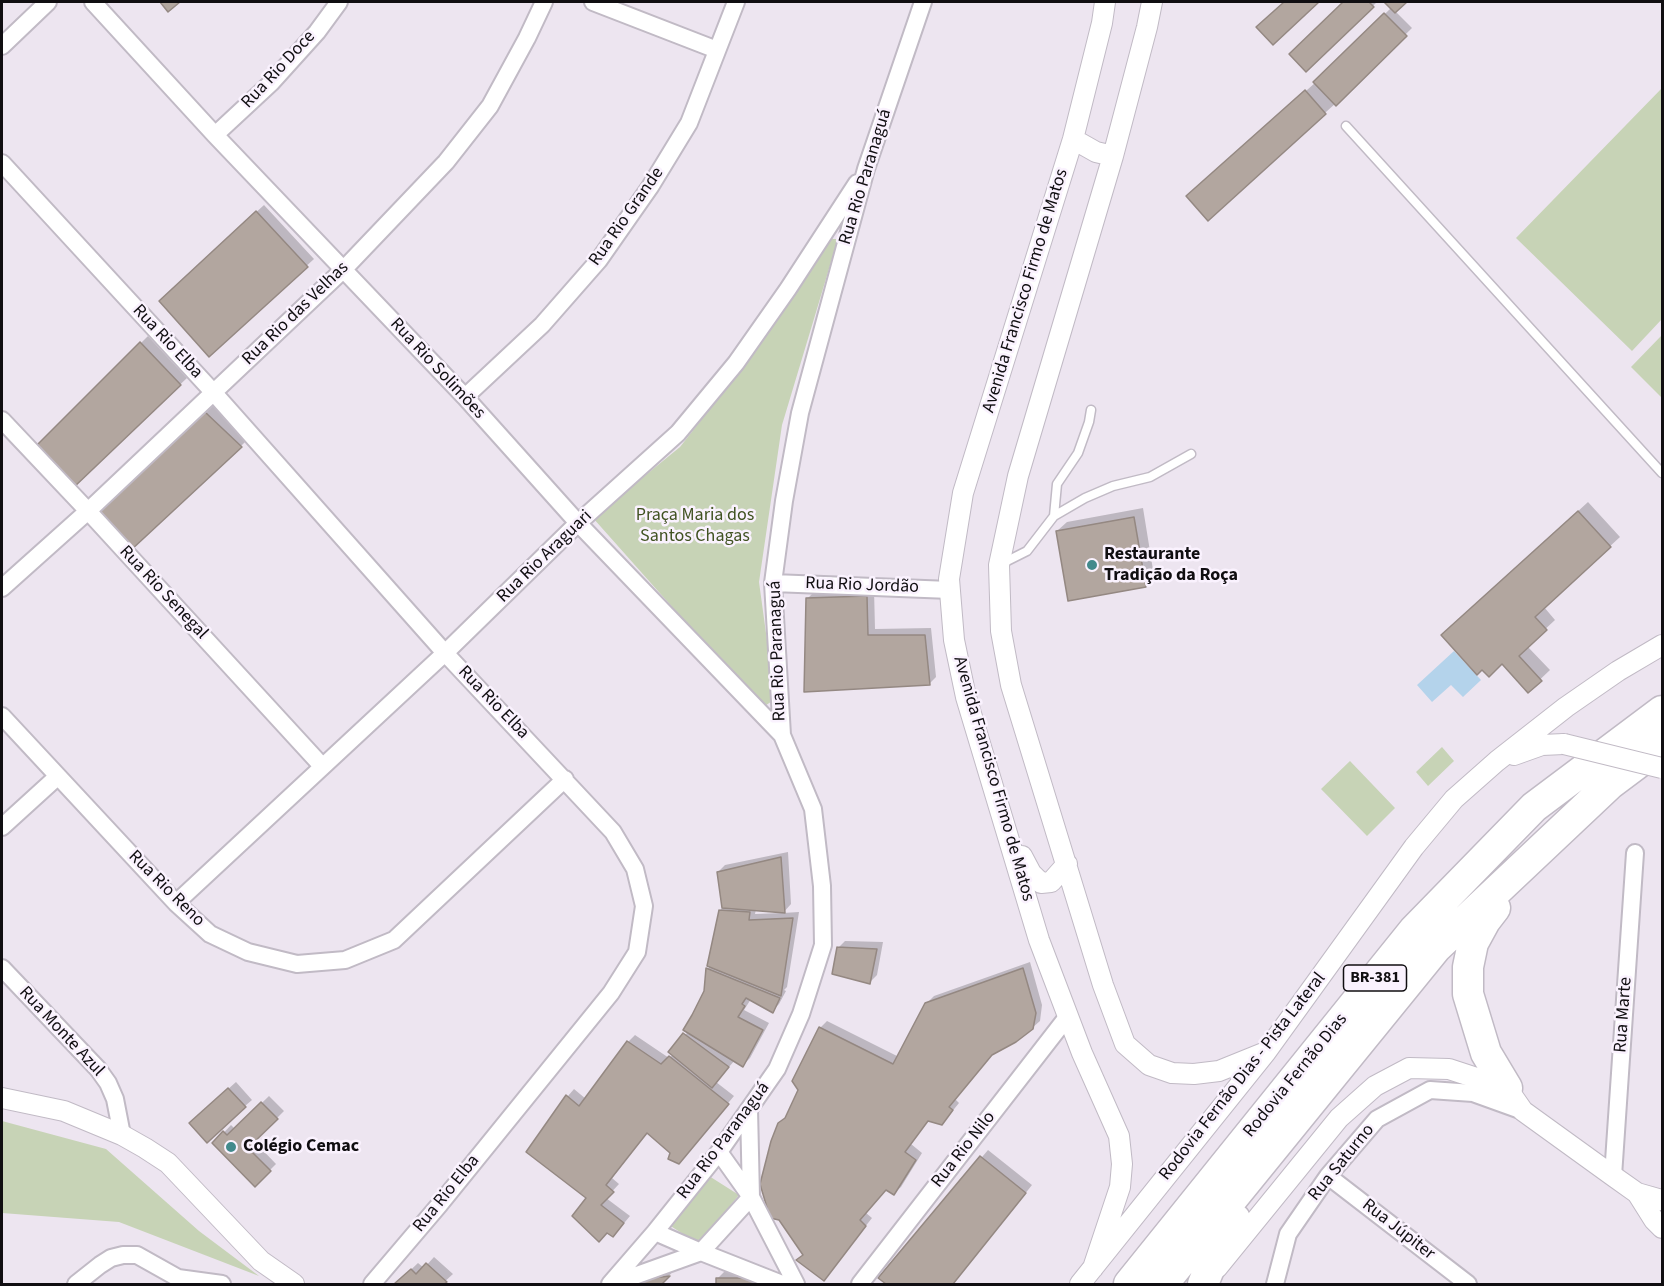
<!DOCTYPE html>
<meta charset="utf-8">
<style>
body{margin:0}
#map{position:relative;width:1664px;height:1286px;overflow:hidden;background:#ede5f0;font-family:"Source Sans 3",sans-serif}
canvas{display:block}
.frame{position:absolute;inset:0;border:3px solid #100e11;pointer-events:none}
</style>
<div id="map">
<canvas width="1664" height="1286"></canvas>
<div class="frame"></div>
</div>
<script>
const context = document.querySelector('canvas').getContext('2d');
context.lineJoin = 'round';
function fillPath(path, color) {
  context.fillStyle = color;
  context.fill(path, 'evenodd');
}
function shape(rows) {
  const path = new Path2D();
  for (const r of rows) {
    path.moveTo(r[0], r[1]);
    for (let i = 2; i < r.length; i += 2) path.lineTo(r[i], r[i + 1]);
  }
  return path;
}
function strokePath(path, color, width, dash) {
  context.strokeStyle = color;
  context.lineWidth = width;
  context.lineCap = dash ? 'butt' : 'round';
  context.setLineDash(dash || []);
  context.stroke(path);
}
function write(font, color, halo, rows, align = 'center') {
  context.font = font + ' "Source Sans 3",sans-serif';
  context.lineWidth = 5;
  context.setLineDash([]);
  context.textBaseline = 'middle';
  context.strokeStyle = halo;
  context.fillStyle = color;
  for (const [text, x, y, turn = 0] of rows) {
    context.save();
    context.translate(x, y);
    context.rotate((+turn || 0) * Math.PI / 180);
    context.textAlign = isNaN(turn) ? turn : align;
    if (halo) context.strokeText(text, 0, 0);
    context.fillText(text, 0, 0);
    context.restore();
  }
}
const green = shape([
 [1662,88,1662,319,1632,351,1516,238],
 [826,239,838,239,782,425,759,582,775,699,762,708,593,518,680,447,749,359],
 [1662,335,1662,398,1631,367],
 [1442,747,1454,761,1428,786,1416,772],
 [1350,761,1395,808,1367,836,1321,789],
 [2,1121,106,1149,199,1231,259,1276,119,1222,2,1213],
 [709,1176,739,1195,699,1244,669,1225]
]);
const water = shape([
 [1454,651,1481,680,1463,697,1451,685,1432,702,1417,685]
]);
const shadow = shape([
 [1345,2,1377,2,1306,70,1291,54],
 [1386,2,1404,2,1395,11,1412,28,1336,103,1208,218,1198,187,1316,82,1392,7],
 [264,205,314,259,209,355,167,294],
 [148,336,187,378,72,487,38,446],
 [213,406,248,439,241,446,101,513],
 [1588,502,1620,537,1544,607,1555,620,1527,646,1550,670,1528,691,1502,662,1453,626],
 [1143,508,1154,576,1145,586,1057,531,1067,522],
 [874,589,875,629,931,628,936,677,929,684,807,599,814,592],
 [788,852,791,904,783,913,799,912,787,987,784,990,786,991,779,1004,772,1011,751,999,744,1010,769,1023,750,1058,743,1065,735,1060,716,1082,734,1096,685,1155,672,1153,648,1132,612,1178,619,1184,606,1198,630,1216,620,1228,588,1197,528,1152,568,1096,574,1089,586,1099,628,1042,635,1035,669,1058,673,1055,688,1031,705,992,708,969,711,966,720,910,723,907,718,872,725,865],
 [756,909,782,911,782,913,755,914],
 [845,941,883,942,877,975,870,982,838,948],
 [1030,962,1042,1005,1040,1021,1032,1028,993,1052,955,1099,959,1103,942,1124,929,1120,911,1144,922,1153,901,1187,894,1193,886,1189,866,1213,872,1218,824,1279,805,1254,788,1116,800,1090,820,1028,827,1021,899,1057,926,1004,934,996],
 [236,1082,252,1100,245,1106,198,1116],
 [269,1096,284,1111,254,1141,276,1164,255,1185,214,1143,231,1125,235,1129],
 [988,1150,1032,1185,953,1284,888,1284,880,1278],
 [434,1257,453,1274,442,1284,396,1284,418,1263,424,1268],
 [674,1270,662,1284,636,1284,652,1272],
 [724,1272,754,1272,781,1284,717,1284,717,1279]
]);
const building = shape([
 [160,2,180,2,168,12,160,2],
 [1284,2,1319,2,1273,45,1256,27,1284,2],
 [1343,2,1369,2,1374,7,1306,72,1289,54,1343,2],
 [1384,2,1407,2,1395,13,1384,2],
 [1384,13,1407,36,1336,106,1313,82,1384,13],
 [1305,90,1326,114,1208,221,1186,196,1305,90],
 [256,211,308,267,209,357,159,301,256,211],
 [140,342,181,385,72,489,36,446,140,342],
 [205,412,242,447,130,551,99,513,205,412],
 [1578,511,1611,547,1535,617,1547,630,1519,656,1542,681,1528,693,1502,664,1489,677,1482,670,1477,675,1441,635,1578,511],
 [1134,517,1146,587,1068,601,1056,531,1134,517],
 [867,596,868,635,925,635,930,685,804,692,806,598,867,596],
 [781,857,785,913,722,908,717,872,781,857],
 [719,910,750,912,749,920,793,918,781,996,707,966,719,910],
 [837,947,877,949,870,984,832,974,837,947],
 [706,968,780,998,773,1013,746,998,742,1004,745,1006,738,1017,763,1030,743,1067,683,1030,692,1015,704,991,706,968],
 [1023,968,1036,1013,1033,1029,1016,1042,992,1055,949,1107,953,1110,942,1125,928,1121,905,1152,916,1160,894,1195,886,1190,860,1220,866,1226,824,1281,796,1260,803,1255,779,1220,770,1218,760,1184,771,1141,778,1123,785,1118,798,1090,792,1081,819,1027,893,1064,925,1003,1023,968],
 [683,1033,729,1067,712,1088,668,1052,683,1033],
 [627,1041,661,1064,669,1056,729,1104,679,1164,668,1159,670,1153,647,1133,606,1185,614,1192,601,1205,624,1223,613,1237,607,1233,599,1242,572,1216,586,1198,526,1152,566,1095,579,1106,627,1041],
 [228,1088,246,1107,207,1143,189,1123,228,1088],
 [261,1102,278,1119,248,1148,271,1171,255,1187,212,1143,223,1131,227,1135,261,1102],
 [980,1156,1026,1193,953,1284,886,1284,878,1278,980,1156],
 [426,1263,447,1282,444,1284,394,1284,411,1269,416,1274,426,1263],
 [670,1276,662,1284,636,1284,644,1279,670,1276],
 [716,1278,746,1278,761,1284,716,1284,716,1278]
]);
const service = shape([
 [1346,126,1662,473],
 [1054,516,1057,484,1078,453,1089,422,1091,410],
 [1001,564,1027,551,1054,516,1085,498,1113,486,1150,477,1191,454]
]);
const minor = shape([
 [93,2,215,135,465,397,578,523,782,735],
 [593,2,717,50],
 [2,46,48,2],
 [215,135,271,83,317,32,339,2],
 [2,163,214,393,445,653,613,832,635,869,644,906,637,952,611,993,440,1204,372,1284],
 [465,397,542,325,599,260,650,187,689,123,736,2],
 [2,420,88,511,322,766],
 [773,583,950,590],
 [2,588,88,511,343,270,446,162,490,106,527,38,544,2],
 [2,716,176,903,210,934,248,952,297,964,345,960,394,940,565,779],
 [2,827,57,777],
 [176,903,445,653,578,523,678,433,736,363,788,289,857,183],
 [2,968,98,1069,108,1083,115,1099,122,1135],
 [719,1152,751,1197,796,1284],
 [1328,1176,1468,1284],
 [1613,1176,1635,853],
 [655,1232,701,1252,782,1284],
 [178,1278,222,1284],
 [76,1284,100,1265,111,1258,123,1255,137,1255,178,1278,184,1284],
 [610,1284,655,1232,719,1152,777,1069,801,1014,823,945,822,886,813,809,782,735,773,583,784,501,800,413,866,169,923,2],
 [612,1284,701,1252,751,1197,749,1109],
 [860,1284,1068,1016],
 [1275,1284,1288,1234,1328,1176,1377,1119,1430,1090,1473,1093,1523,1111]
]);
const tertiary = shape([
 [1152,2,1147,27,1113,156,1018,476,999,565,1001,631,1011,685,1103,985,1125,1044,1149,1065,1172,1073,1194,1074,1219,1071,1266,1052],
 [1073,139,1096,152,1113,156],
 [1514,755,1542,745,1564,744],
 [1022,856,1031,873,1041,883,1051,882,1067,864],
 [2,1098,64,1111,122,1135,145,1148,168,1163,261,1261,294,1284],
 [1637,1193,1654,1220,1662,1228],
 [1093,1268,1120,1187,1122,1164,1119,1136,1082,1053,1039,940,966,697,954,640,949,579,963,493,1073,139,1102,23,1105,2],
 [1217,1268,1339,1118,1375,1086,1409,1068,1449,1069,1507,1088,1523,1111,1613,1176,1637,1193,1662,1200],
 [1080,1284,1266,1052,1414,847,1454,799,1497,761,1566,707,1618,671,1662,645]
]);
const motorway = shape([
 [1495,908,1485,921,1473,943,1468,967,1468,994,1486,1053,1507,1088],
 [1129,1284,1414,930,1534,807,1662,711],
 [1163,1284,1436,948,1610,784,1662,745],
 [1203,1284,1222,1237,1235,1219]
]);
const tertiaryBridge = shape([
 [1564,744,1662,768]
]);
const markers = [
 [1092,565,6,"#428a8c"],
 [231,1147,6,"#428a8c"]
];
const shields = [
 [1375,978,63]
];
const shieldNames = [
 ["BR-381",1375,978]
];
const streetNames = [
 ["Rua Rio Doce",279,70,-47],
 ["Rua Rio Paranaguá",866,177,-73],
 ["Rua Rio Grande",627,217,-55],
 ["Avenida Francisco Firmo de Matos",1026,291,-73],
 ["Rua Rio das Velhas",296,314,-44],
 ["Rua Rio Elba",167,342,47],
 ["Rua Rio Solimões",437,369,47],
 ["Rua Rio Araguari",545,557,-44],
 ["Rua Rio Jordão",862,586,2],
 ["Rua Rio Senegal",163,593,47],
 ["Rua Rio Paranaguá",778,651,-92],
 ["Rua Rio Elba",493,703,46],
 ["Avenida Francisco Firmo de Matos",993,779,74],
 ["Rua Rio Reno",166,889,45],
 ["Rua Marte",1624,1015,-86],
 ["Rua Monte Azul",61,1032,47],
 ["Rodovia Fernão Dias",1296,1076,-51],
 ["Rodovia Fernão Dias - Pista Lateral",1243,1077,-52],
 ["Rua Rio Paranaguá",724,1141,-53],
 ["Rua Rio Nilo",964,1150,-52],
 ["Rua Saturno",1342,1163,-51],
 ["Rua Rio Elba",447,1194,-51],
 ["Rua Júpiter",1398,1230,38]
];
const parkNames = [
 ["Praça Maria dos",695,516],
 ["Santos Chagas",695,537]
];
const poiNames = [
 ["Restaurante",1104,555],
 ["Tradição da Roça",1104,576],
 ["Colégio Cemac",243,1147]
];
fillPath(green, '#c7d3b6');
fillPath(water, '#b4d3eb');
fillPath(shadow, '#0003');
fillPath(building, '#b2a69f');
strokePath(building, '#948882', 1.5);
strokePath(service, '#c1bac5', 11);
strokePath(minor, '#c1bac5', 20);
strokePath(tertiary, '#c1bac5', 22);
strokePath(motorway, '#c1bac5', 33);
strokePath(service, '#fff', 8);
strokePath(minor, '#fff', 16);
strokePath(tertiary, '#fff', 20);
strokePath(motorway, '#fff', 30);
strokePath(tertiaryBridge, '#c1bac5', 22, []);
strokePath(tertiaryBridge, '#fff', 20);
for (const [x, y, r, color] of markers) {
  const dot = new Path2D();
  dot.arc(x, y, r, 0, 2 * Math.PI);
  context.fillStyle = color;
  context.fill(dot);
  strokePath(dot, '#faf2fe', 2);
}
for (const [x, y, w] of shields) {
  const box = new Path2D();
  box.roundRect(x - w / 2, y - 13, w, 26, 4.5);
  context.fillStyle = '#faf2fe';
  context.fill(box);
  strokePath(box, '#100e11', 1.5);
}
write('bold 16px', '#100e11', null, shieldNames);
write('18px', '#100e11', '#faf2fe', streetNames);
write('18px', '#405221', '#faf2fe', parkNames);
write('bold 18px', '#100e11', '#faf2fe', poiNames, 'left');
</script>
